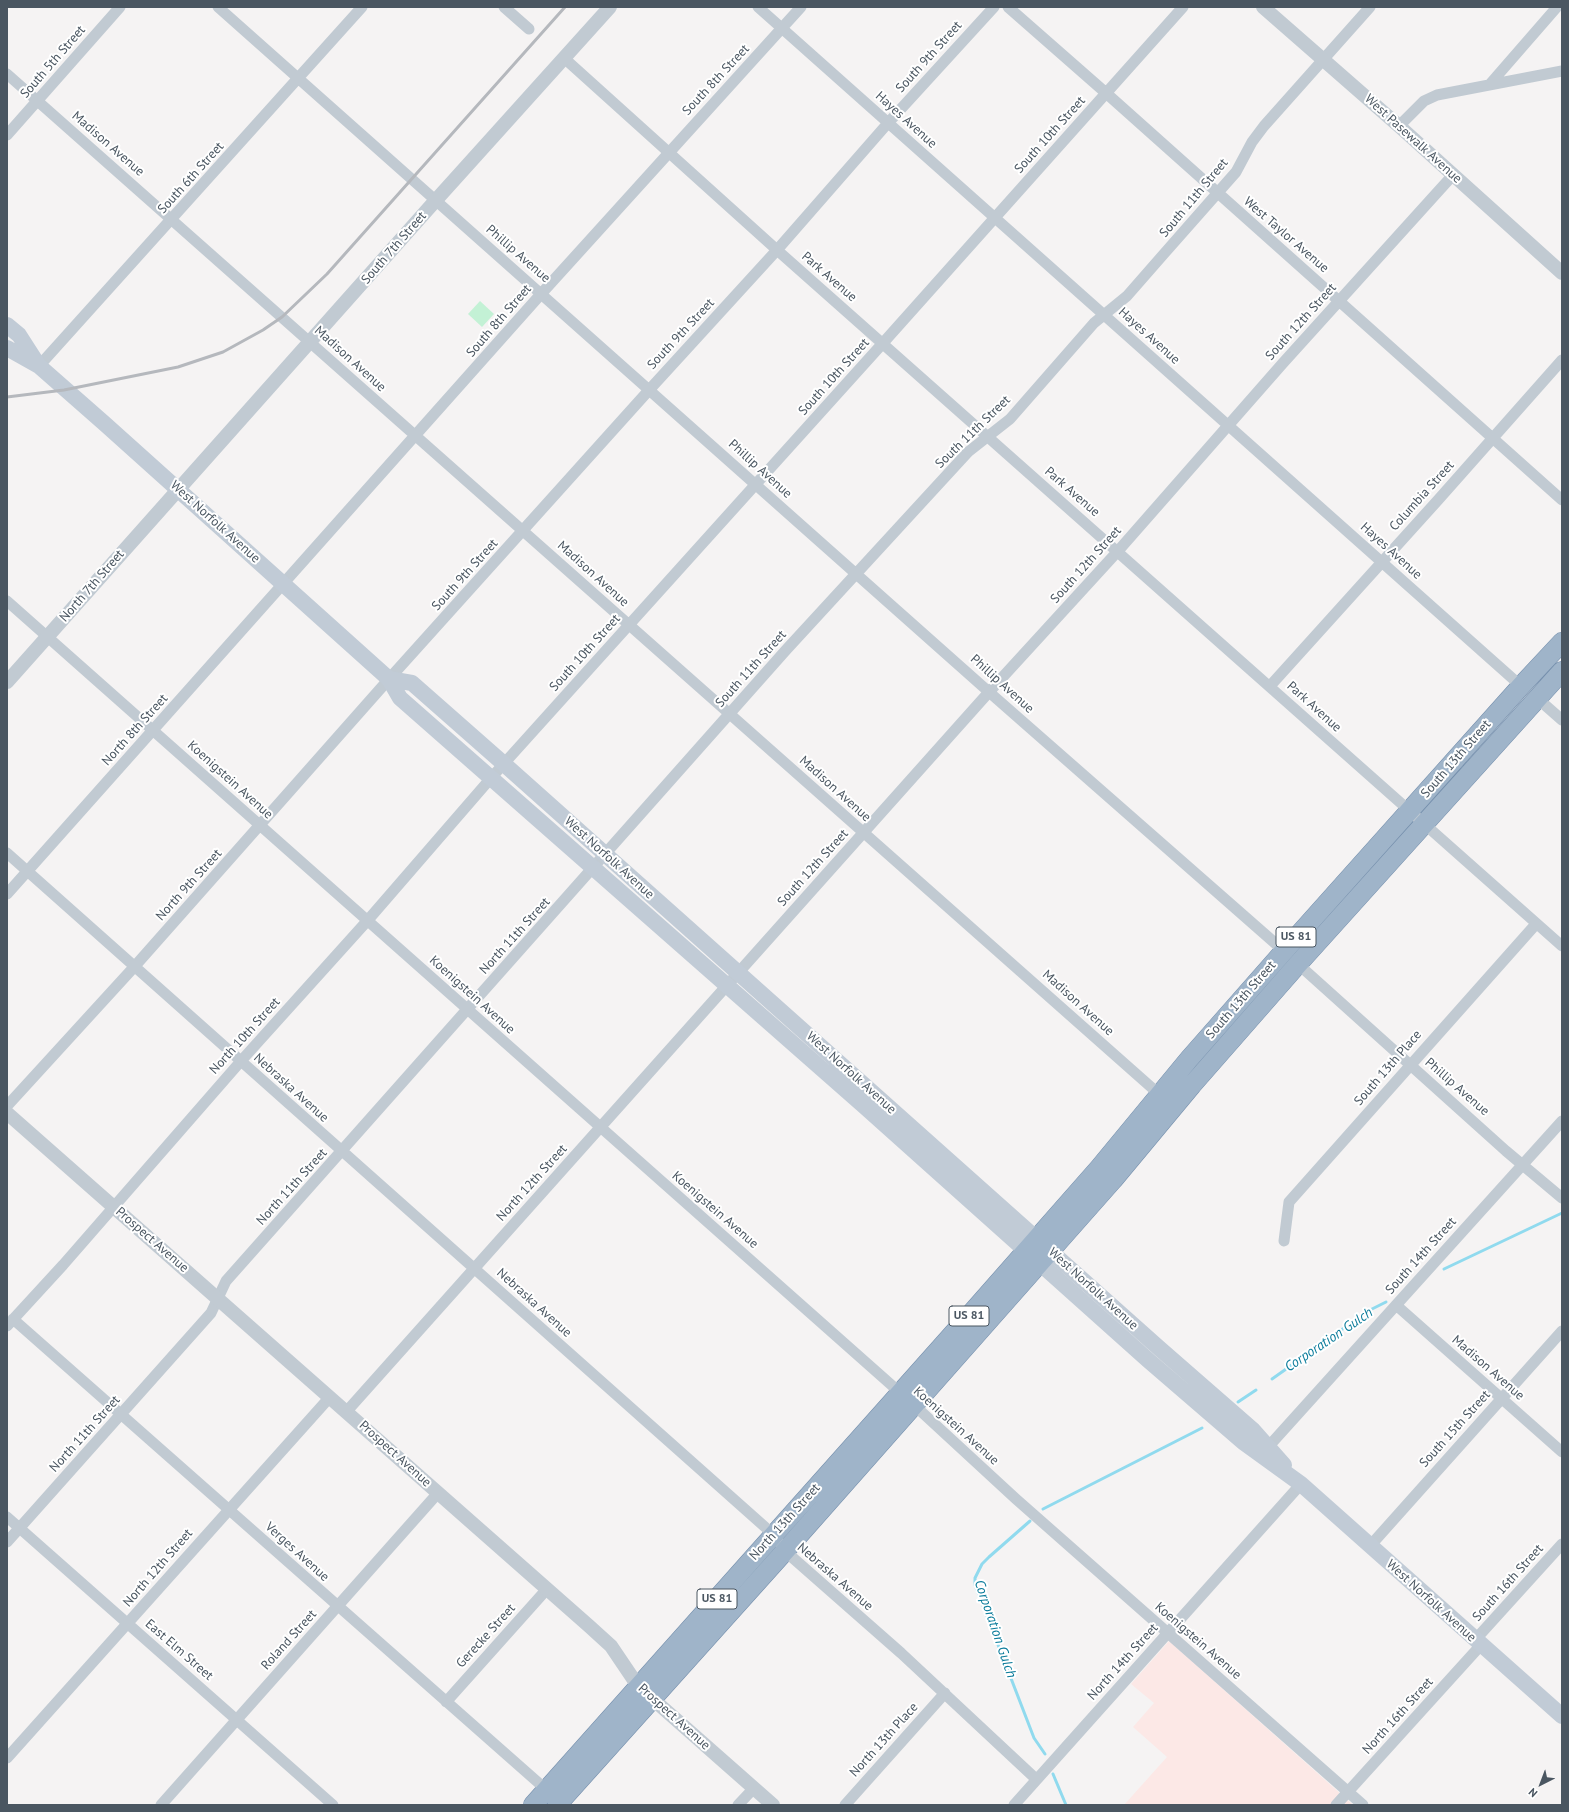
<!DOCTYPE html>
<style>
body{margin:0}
#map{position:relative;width:1569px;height:1812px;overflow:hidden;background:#f5f3f3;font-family:"PT Sans",sans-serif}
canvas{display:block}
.frame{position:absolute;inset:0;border:8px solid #4a5661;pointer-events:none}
.north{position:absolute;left:1521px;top:1764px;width:40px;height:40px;-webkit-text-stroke:3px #fff;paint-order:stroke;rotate:222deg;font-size:11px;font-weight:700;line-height:16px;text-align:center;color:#4a5661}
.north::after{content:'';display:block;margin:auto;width:14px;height:18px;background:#4a5661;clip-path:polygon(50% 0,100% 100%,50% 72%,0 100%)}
</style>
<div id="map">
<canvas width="1569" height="1812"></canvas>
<div class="frame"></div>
<div class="north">N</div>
</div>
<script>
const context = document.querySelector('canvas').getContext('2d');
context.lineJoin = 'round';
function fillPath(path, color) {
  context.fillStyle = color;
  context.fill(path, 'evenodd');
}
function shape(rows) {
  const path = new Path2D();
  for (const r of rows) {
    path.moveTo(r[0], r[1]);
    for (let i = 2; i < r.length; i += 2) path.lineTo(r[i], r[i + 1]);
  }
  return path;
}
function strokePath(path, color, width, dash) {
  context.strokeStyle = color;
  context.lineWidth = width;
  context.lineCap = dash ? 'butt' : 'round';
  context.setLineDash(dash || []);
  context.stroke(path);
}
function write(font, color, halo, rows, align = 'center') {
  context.font = font + ' "PT Sans",sans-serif';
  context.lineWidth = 4;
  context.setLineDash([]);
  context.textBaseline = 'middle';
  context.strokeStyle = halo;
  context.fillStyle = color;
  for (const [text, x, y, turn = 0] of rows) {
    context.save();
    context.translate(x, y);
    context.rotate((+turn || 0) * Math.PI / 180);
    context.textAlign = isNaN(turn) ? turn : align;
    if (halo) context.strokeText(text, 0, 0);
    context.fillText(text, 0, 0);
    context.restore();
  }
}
const medical = shape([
 [1169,1641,1352,1804,1351,1805,1124,1805,1167,1757,1133,1727,1154,1703,1131,1684]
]);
const green = shape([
 [480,301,494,314,482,327,468,314]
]);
const stream = shape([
 [1444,1269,1562,1213],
 [1272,1379,1368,1311,1386,1302],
 [1238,1402,1256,1390],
 [1043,1509,1202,1428],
 [1030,1521,989,1557,982,1564,975,1578,975,1585,1034,1738,1045,1754],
 [1053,1774,1066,1805]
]);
const minor = shape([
 [218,7,989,692,1284,951],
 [504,7,529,29],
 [758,7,1521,686],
 [1008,7,1106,93,1562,500],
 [564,58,777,250,1562,946],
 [7,74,1160,1095],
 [1490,84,1557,7],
 [1399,126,1424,101,1437,95,1562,71],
 [7,135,120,7],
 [39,366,362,7],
 [7,601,914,1405,1016,1499,1363,1805],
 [1270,686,1438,500,1562,360],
 [1537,698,1562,720],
 [7,853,774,1535,785,1551,901,1653,1036,1779],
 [7,894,541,294,801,7],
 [1298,964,1506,1151,1562,1198],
 [7,1106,135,966,389,679,650,389,777,250,888,123,994,7],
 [1284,1241,1289,1202,1536,924],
 [1396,1305,1562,1452],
 [13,1319,550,1793],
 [7,1326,63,1265,241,1061,368,920,491,778,883,343,1183,7],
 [347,1411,989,692,1118,551,1283,363,1453,175],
 [1269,1446,1562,1121],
 [7,1517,333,1805],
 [7,1542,211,1313,226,1281,786,650,968,452,1010,419,1094,323,1127,296,1162,256,1236,172,1252,142,1264,126,1370,7],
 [1370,1546,1562,1331],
 [1475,1640,1562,1544],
 [446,1702,547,1589],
 [7,1758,330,1397],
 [161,1805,438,1493],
 [738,1805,754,1788],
 [845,1805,945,1693],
 [1014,1805,1301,1484],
 [1336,1805,1481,1645]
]);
const tertiary = shape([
 [1263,7,1399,126,1562,273],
 [7,682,436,200,610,7],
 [7,1113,589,1626,611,1646,638,1686,773,1805]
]);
const secondary = shape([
 [7,325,19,335,37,363],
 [7,348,39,366,105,424,389,679,400,698,864,1106,1148,1360,1243,1442,1301,1484,1562,1716],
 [389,679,412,683,504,764,1159,1348,1253,1430,1284,1465]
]);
const trunk = shape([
 [533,1805,967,1318,1099,1168,1189,1059,1284,951,1521,686,1562,642],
 [557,1805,785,1551,1113,1180,1192,1085,1298,964,1562,671]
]);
const rail = shape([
 [7,397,64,390,178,367,223,352,263,330,282,317,327,274,565,7]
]);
const shields = [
 [1296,937,40],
 [969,1316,40],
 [717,1599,40]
];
const shieldNames = [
 ["US 81",1296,937],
 ["US 81",969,1316],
 ["US 81",717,1599]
];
const streetNames = [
 ["South 9th Street",929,57,-48],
 ["South 5th Street",53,62,-49],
 ["South 8th Street",716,80,-47],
 ["Hayes Avenue",906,120,42],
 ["South 10th Street",1050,135,-48],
 ["West Pasewalk Avenue",1413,139,42],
 ["Madison Avenue",108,144,41],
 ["South 6th Street",191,178,-48],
 ["South 11th Street",1194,198,-50],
 ["West Taylor Avenue",1286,235,41],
 ["South 7th Street",394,248,-49],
 ["Phillip Avenue",518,254,41],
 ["Park Avenue",829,277,41],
 ["South 8th Street",499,321,-49],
 ["South 12th Street",1301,322,-48],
 ["South 9th Street",681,334,-47],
 ["Hayes Avenue",1149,336,42],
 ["Madison Avenue",350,359,42],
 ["South 10th Street",834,377,-48],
 ["South 11th Street",973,432,-44],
 ["Phillip Avenue",760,469,42],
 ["Park Avenue",1072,492,41],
 ["Columbia Street",1422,496,-48],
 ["West Norfolk Avenue",215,522,42],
 ["Hayes Avenue",1391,551,42],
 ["South 12th Street",1086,565,-48],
 ["Madison Avenue",593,574,42],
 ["South 9th Street",465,575,-48],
 ["North 7th Street",92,586,-49],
 ["South 10th Street",585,653,-48],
 ["South 11th Street",751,669,-48],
 ["Phillip Avenue",1002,684,42],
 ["Park Avenue",1314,707,42],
 ["North 8th Street",135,730,-48],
 ["South 13th Street",1456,759,-49],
 ["Koenigstein Avenue",230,780,42],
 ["Madison Avenue",835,789,42],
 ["West Norfolk Avenue",609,858,42],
 ["South 12th Street",813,868,-48],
 ["North 9th Street",189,885,-48],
 ["North 11th Street",515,936,-48],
 ["Koenigstein Avenue",472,995,42],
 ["South 13th Street",1241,1000,-49],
 ["Madison Avenue",1078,1003,42],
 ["North 10th Street",245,1036,-48],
 ["South 13th Place",1388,1068,-49],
 ["West Norfolk Avenue",851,1073,42],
 ["Phillip Avenue",1457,1087,41],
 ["Nebraska Avenue",291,1088,42],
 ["North 12th Street",532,1183,-48],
 ["North 11th Street",292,1187,-48],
 ["Koenigstein Avenue",715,1210,41],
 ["Prospect Avenue",152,1240,41],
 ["South 14th Street",1421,1256,-48],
 ["West Norfolk Avenue",1093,1289,42],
 ["Nebraska Avenue",534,1303,42],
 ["Madison Avenue",1488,1368,41],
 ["Koenigstein Avenue",956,1426,42],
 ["South 15th Street",1455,1429,-48],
 ["North 11th Street",85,1434,-48],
 ["Prospect Avenue",395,1454,42],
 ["North 13th Street",785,1522,-48],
 ["Verges Avenue",297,1552,42],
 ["North 12th Street",158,1568,-49],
 ["Nebraska Avenue",835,1577,41],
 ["South 16th Street",1508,1583,-48],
 ["West Norfolk Avenue",1431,1601,42],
 ["Gerecke Street",486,1636,-48],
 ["Roland Street",289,1640,-48],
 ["Koenigstein Avenue",1198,1641,41],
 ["East Elm Street",179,1650,41],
 ["North 14th Street",1123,1662,-48],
 ["North 16th Street",1398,1716,-48],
 ["Prospect Avenue",674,1717,42],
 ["North 13th Place",884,1740,-48]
];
const waterNames = [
 ["Corporation Gulch",1329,1340,-34],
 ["Corporation Gulch",995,1629,71]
];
fillPath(medical, '#fce8e6');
fillPath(green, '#c3f1d5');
strokePath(stream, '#90daee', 3);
strokePath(trunk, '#7690ad', 20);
strokePath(minor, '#c1cad2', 11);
strokePath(tertiary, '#c1cad2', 14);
strokePath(secondary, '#c1cbd6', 16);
strokePath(trunk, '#9fb4c9', 19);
strokePath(rail, '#b5b8bd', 3);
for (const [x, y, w] of shields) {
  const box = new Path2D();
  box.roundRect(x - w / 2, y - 10, w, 20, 3);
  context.fillStyle = '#fff';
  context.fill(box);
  strokePath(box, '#4a5661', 1);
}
write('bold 12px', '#4a5661', null, shieldNames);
write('13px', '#4a5661', '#fff', streetNames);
write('italic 14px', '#0c7c9b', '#fff', waterNames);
</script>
